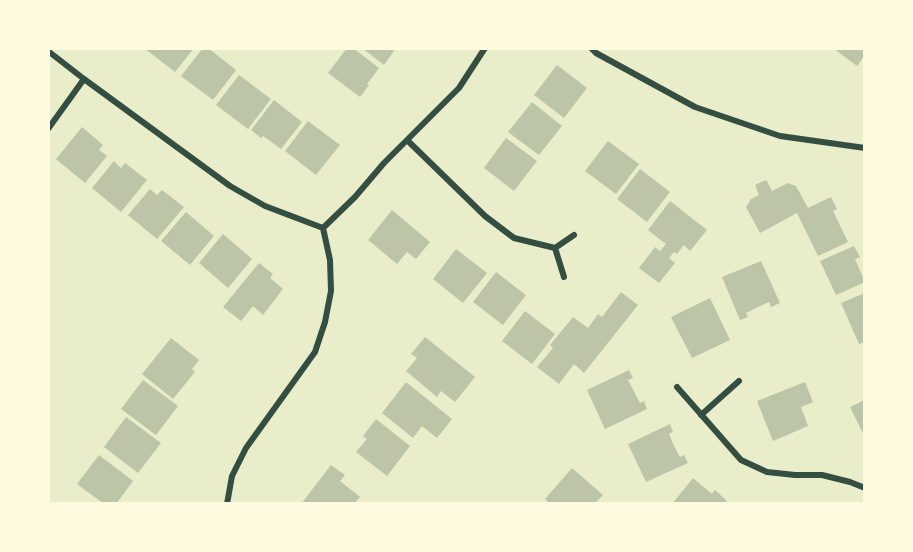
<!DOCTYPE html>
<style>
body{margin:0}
#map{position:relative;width:913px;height:552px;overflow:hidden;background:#e9edc9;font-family:"DM Sans",sans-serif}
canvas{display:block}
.frame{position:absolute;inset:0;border:50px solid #fefae0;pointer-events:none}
</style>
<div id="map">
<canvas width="913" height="552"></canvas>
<div class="frame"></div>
</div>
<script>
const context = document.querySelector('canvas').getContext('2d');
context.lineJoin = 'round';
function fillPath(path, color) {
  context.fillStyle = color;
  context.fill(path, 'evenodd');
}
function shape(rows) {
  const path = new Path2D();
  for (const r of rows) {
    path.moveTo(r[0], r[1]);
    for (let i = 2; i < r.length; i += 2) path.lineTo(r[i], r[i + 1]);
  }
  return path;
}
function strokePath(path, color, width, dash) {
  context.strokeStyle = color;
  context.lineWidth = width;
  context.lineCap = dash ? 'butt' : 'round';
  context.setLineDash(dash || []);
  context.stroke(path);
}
const building = shape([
 [144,48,194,48,175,72],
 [203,48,208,48,236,70,213,100,181,76],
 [347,48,353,48,379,68,367,84,369,85,360,97,328,73],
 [362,48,396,48,384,65],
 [833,48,865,48,865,55,857,66],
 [557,65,587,88,564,118,534,95],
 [239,75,271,99,248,129,216,105],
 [274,100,302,122,281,149,263,136,261,138,251,130],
 [532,102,562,126,539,155,508,132],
 [308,121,340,145,316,175,285,151],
 [82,127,103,145,99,150,107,156,85,183,56,159],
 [506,138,537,161,514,191,484,168],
 [608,141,639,164,616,194,585,171],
 [114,161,121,168,125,163,147,180,121,212,92,188],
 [640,169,670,192,647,222,617,199],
 [766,180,772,191,788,183,796,186,808,208,831,197,837,209,833,211,848,242,818,256,797,213,760,233,746,207,751,199,759,195,755,185],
 [150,189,157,195,162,190,184,207,157,239,128,215],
 [670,201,707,230,690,251,684,245,677,254,674,252,669,258,675,263,659,283,639,268,655,247,660,251,666,244,648,230],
 [392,210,430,242,416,259,407,252,397,264,368,240],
 [186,212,214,236,190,265,161,241],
 [223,234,252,259,228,288,199,263],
 [854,246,860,257,855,259,865,282,836,295,820,261],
 [456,249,487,273,463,303,433,279],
 [761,261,780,303,771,307,769,302,758,307,746,313,748,317,740,320,722,277],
 [259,263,273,274,270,278,283,289,263,315,253,306,241,321,223,307],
 [496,272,526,295,503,325,473,302],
 [621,292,638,305,584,373,574,364,559,384,537,367,553,348,550,345,573,317,588,328,598,314,602,317],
 [865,293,865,342,859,344,841,303],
 [710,298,730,340,692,358,671,317],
 [525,311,555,334,532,364,502,341],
 [425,337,475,377,455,402,441,391,437,397,406,371,417,358,411,354],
 [171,338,199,360,192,369,195,372,173,399,142,374],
 [629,370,633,378,628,380,640,403,644,401,647,409,605,429,587,390],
 [143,380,178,406,156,435,121,409],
 [406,382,452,419,437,438,422,426,413,438,382,413],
 [805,382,813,402,801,407,808,426,773,441,757,401],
 [865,400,865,437,850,407],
 [126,417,161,443,138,473,104,447],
 [376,419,410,446,387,476,356,452,367,439,363,436],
 [670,424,673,432,669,434,674,446,680,457,684,455,688,463,646,482,628,444],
 [99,455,133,481,116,504,104,504,77,484],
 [331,465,345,475,340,481,360,497,354,504,301,504],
 [572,468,603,495,594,504,550,504,545,499],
 [693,478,712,494,715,490,727,501,725,504,672,504]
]);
const minor = shape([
 [591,48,596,53,695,107,780,136,865,148],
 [48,51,84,79,230,186,265,206,323,228],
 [48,129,84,79],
 [407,140,485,216,514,238,555,248,574,235],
 [323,228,355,197,384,163,459,88,485,48],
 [555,248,564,277],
 [677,387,741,460,767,472,795,475,822,475,850,482,865,488],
 [701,415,739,381],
 [227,504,232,476,246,448,315,352,325,322,331,291,330,260,323,228]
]);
fillPath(building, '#bcc5a7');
strokePath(minor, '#344e41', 6);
</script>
